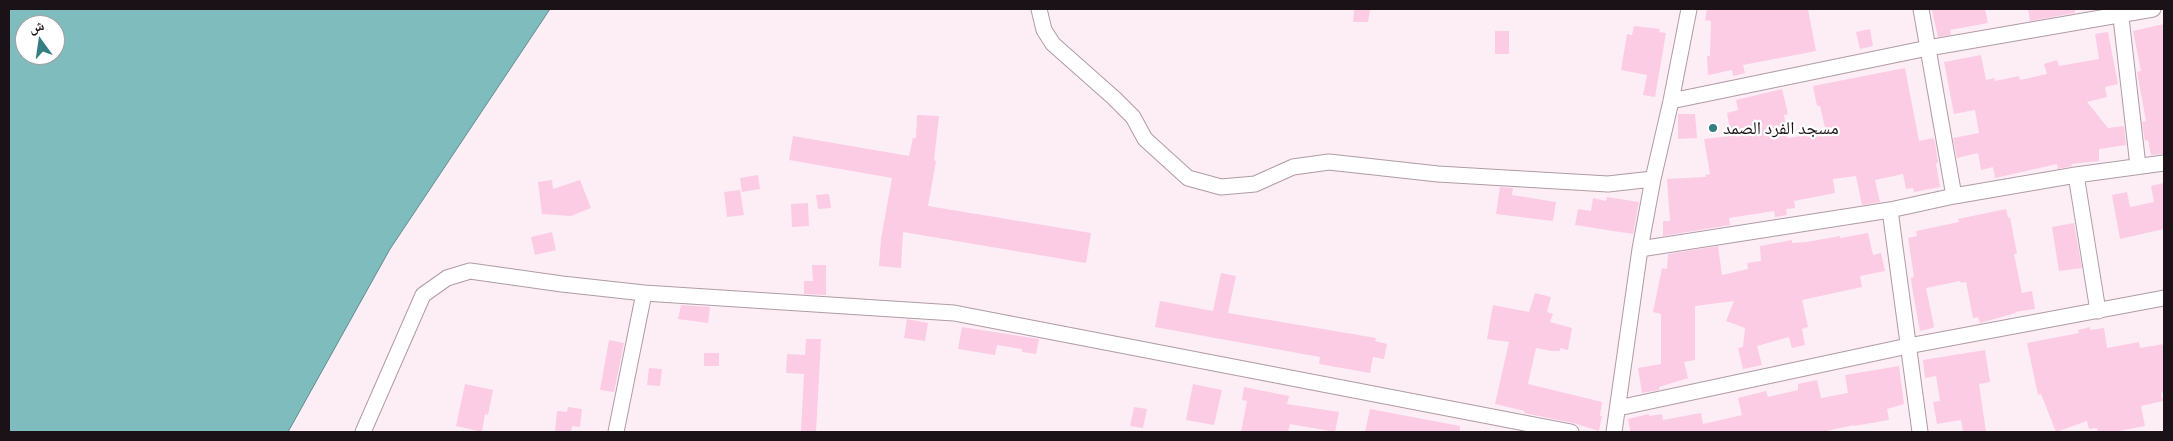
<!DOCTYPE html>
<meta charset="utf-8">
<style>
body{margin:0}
#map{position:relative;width:2173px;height:441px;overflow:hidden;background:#fdeef6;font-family:Barlow,"Noto Naskh Arabic",sans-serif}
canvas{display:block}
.frame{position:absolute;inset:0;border:10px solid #1a1216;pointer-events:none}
.north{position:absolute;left:15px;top:15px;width:50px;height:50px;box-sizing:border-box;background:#fff;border:1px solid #a3a0a2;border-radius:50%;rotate:346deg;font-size:14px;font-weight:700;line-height:20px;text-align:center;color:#1a1216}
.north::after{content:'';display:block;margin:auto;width:18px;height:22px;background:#357e81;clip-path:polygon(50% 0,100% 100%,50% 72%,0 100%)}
</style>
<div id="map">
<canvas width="2173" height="441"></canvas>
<div class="frame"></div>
<div class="north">ش</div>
</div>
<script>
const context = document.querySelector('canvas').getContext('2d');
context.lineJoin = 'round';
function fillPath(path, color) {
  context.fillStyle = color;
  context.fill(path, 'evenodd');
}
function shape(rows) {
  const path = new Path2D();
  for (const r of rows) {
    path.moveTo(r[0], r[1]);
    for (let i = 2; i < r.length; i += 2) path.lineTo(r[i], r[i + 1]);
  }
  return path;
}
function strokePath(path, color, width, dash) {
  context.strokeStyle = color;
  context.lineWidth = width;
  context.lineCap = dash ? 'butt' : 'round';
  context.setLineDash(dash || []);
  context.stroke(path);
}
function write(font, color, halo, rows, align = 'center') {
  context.font = font + ' Barlow,"Noto Naskh Arabic",sans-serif';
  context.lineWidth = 4.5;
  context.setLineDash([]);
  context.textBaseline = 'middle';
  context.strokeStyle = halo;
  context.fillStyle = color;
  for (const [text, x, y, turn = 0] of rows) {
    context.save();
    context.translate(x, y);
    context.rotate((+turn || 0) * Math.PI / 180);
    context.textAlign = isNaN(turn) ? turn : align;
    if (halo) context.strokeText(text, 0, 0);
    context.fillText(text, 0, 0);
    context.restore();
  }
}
const water = shape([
 [9,9,550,9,390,249,288,432,9,432,9,9],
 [25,25,55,25,55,55,25,55,25,25]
]);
const building = shape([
 [1707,9,1808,9,1816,51,1743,65,1745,73,1733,76,1732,70,1708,75,1707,56,1710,56,1711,21,1705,20],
 [1941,9,1985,9,1988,23,1950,30,1951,35,1938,37,1932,10],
 [2028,9,2075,9,2075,13,2030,21],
 [1354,10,1370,10,1368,22,1353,22],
 [2164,24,2164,154,2151,155,2148,140,2145,141,2142,122,2146,121,2137,72,2141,71,2133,31],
 [1634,26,1660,29,1659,32,1666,33,1655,97,1643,95,1647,75,1621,70,1627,34,1632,35],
 [1870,29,1873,46,1860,49,1856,32],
 [1495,31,1509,31,1509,54,1495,54],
 [2108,32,2118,84,2105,87,2107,97,2087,102,2108,128,2124,126,2126,145,2099,149,2099,161,2071,164,2072,166,2058,169,2057,164,1995,178,1993,167,1981,170,1978,153,1957,158,1953,138,1979,133,1975,110,1954,114,1944,62,1981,55,1986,80,1994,78,1995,81,2019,76,2020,80,2047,74,2044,64,2057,60,2059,66,2099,59,2095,34],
 [1905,68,1919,141,1933,138,1935,142,1938,162,1936,164,1940,187,1914,192,1913,188,1906,189,1903,174,1875,180,1880,202,1862,205,1856,176,1833,179,1835,193,1794,201,1795,208,1786,209,1787,215,1775,217,1774,211,1729,218,1730,225,1663,236,1663,221,1670,221,1667,179,1706,177,1705,175,1710,174,1704,139,1731,136,1727,113,1738,110,1736,100,1782,89,1788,114,1784,115,1788,138,1826,132,1820,106,1817,106,1813,86],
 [1678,114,1695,114,1697,138,1678,139],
 [917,115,939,116,934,160,936,161,928,206,1091,233,1086,263,903,232,901,268,879,266,881,239,892,178,789,160,793,136,909,156,913,138,916,138],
 [758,175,760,189,742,192,740,178],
 [552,180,553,189,580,180,591,208,571,216,542,214,538,182],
 [2164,183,2164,229,2120,239,2112,195,2127,192,2130,207,2154,202,2151,186],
 [1500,187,1513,188,1512,195,1556,202,1553,221,1496,214],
 [740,190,744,215,727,217,724,192],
 [829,194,831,208,818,209,816,195],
 [1607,197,1639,202,1633,234,1575,225,1578,209,1591,211,1593,198,1606,201],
 [808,203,809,226,792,227,791,204],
 [2006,209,2008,218,2010,217,2017,254,2014,254,2022,293,2032,291,2035,309,2015,312,2016,313,1980,323,1978,317,1973,318,1966,282,1961,283,1960,281,1926,288,1934,326,1933,328,1920,331,1913,293,1911,278,1914,277,1908,238,1917,236,1916,231,1959,222,1958,219],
 [2074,223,2082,268,2059,271,2052,227],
 [552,232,556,250,535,255,531,237],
 [1868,233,1873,255,1881,253,1885,271,1860,276,1862,287,1802,300,1808,327,1802,329,1805,345,1792,348,1789,337,1757,346,1762,365,1743,369,1738,348,1743,347,1745,328,1726,321,1734,301,1695,306,1695,360,1684,362,1688,378,1659,387,1659,390,1642,393,1638,368,1661,364,1661,314,1653,312,1662,268,1667,269,1668,254,1718,246,1722,275,1748,269,1747,263,1761,261,1760,246,1792,240,1792,243,1807,242,1840,236,1840,238],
 [812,265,826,265,826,295,804,294,804,281,813,281],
 [1221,273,1236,276,1228,313,1376,338,1375,341,1387,344,1384,359,1373,357,1370,373,1319,364,1320,357,1155,327,1160,301,1213,311],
 [1535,293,1551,297,1547,312,1553,314,1550,322,1572,328,1568,350,1560,348,1560,351,1552,351,1536,348,1528,384,1602,402,1600,416,1602,416,1599,431,1573,423,1524,413,1525,411,1495,404,1509,342,1487,339,1493,305,1529,312],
 [681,305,710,307,708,323,678,319],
 [907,319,928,323,925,341,904,338],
 [962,327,1039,339,1036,354,1022,352,1022,349,997,345,995,355,958,349],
 [2090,327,2090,330,2104,328,2107,348,2139,342,2140,348,2164,344,2164,392,2161,393,2163,401,2141,406,2145,426,2114,432,2098,432,2097,428,2089,429,2087,421,2056,432,2041,394,2038,395,2027,343,2079,333,2078,330],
 [806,339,821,339,816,432,801,432,804,374,786,373,787,354,805,355],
 [609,340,624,343,614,392,600,390],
 [1985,350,1990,382,1979,384,1986,432,1963,432,1961,420,1937,424,1933,402,1940,401,1936,376,1925,378,1923,360],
 [704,353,719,353,719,366,704,366],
 [1899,366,1904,404,1887,409,1889,420,1854,426,1854,425,1822,432,1631,432,1630,430,1628,419,1649,414,1649,416,1662,414,1663,420,1701,413,1703,424,1742,415,1738,398,1766,391,1768,397,1798,390,1798,384,1817,380,1821,398,1848,393,1845,375],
 [649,368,662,369,660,386,647,385],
 [465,384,493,390,488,415,485,414,482,432,456,426],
 [1193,384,1222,390,1214,425,1186,420],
 [1244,387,1289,396,1287,404,1339,412,1335,432,1290,424,1288,432,1241,432,1247,401,1242,400],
 [568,407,582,409,580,427,572,426,571,432,555,432,557,411,567,412],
 [1134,407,1147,409,1143,428,1130,426],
 [1370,409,1460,426,1460,432,1365,432]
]);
const minor = shape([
 [1039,9,1044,30,1053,44,1114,98,1133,117,1145,139,1188,178,1221,187,1255,184,1293,167,1329,162,1438,174,1608,184,1653,179],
 [1921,9,1954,196],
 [2120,9,2138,166],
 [1671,101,1928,48,2153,9],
 [2076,175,2098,311],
 [1890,210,1920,432],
 [1640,249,1890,210,1954,196,2076,175,2164,163],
 [1618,408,1908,346,2164,298],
 [363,432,423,295,447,278,470,271,562,284,644,293,954,313,1571,432],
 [616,432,644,293],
 [1614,432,1640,249,1653,179,1671,101,1689,9]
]);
const markers = [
 [1713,128,5,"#357e81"]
];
const poiNames = [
 ["مسجد الفرد الصمد",1723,128]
];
fillPath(water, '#7ebcbe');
strokePath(water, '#60898c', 1);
fillPath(building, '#fccbe4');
strokePath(minor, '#b19aa5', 17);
strokePath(minor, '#fff', 15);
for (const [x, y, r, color] of markers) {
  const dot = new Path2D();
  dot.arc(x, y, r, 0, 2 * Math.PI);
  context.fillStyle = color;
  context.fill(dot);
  strokePath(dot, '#fff', 2);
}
write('18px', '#1a1216', '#fff', poiNames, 'left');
</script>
